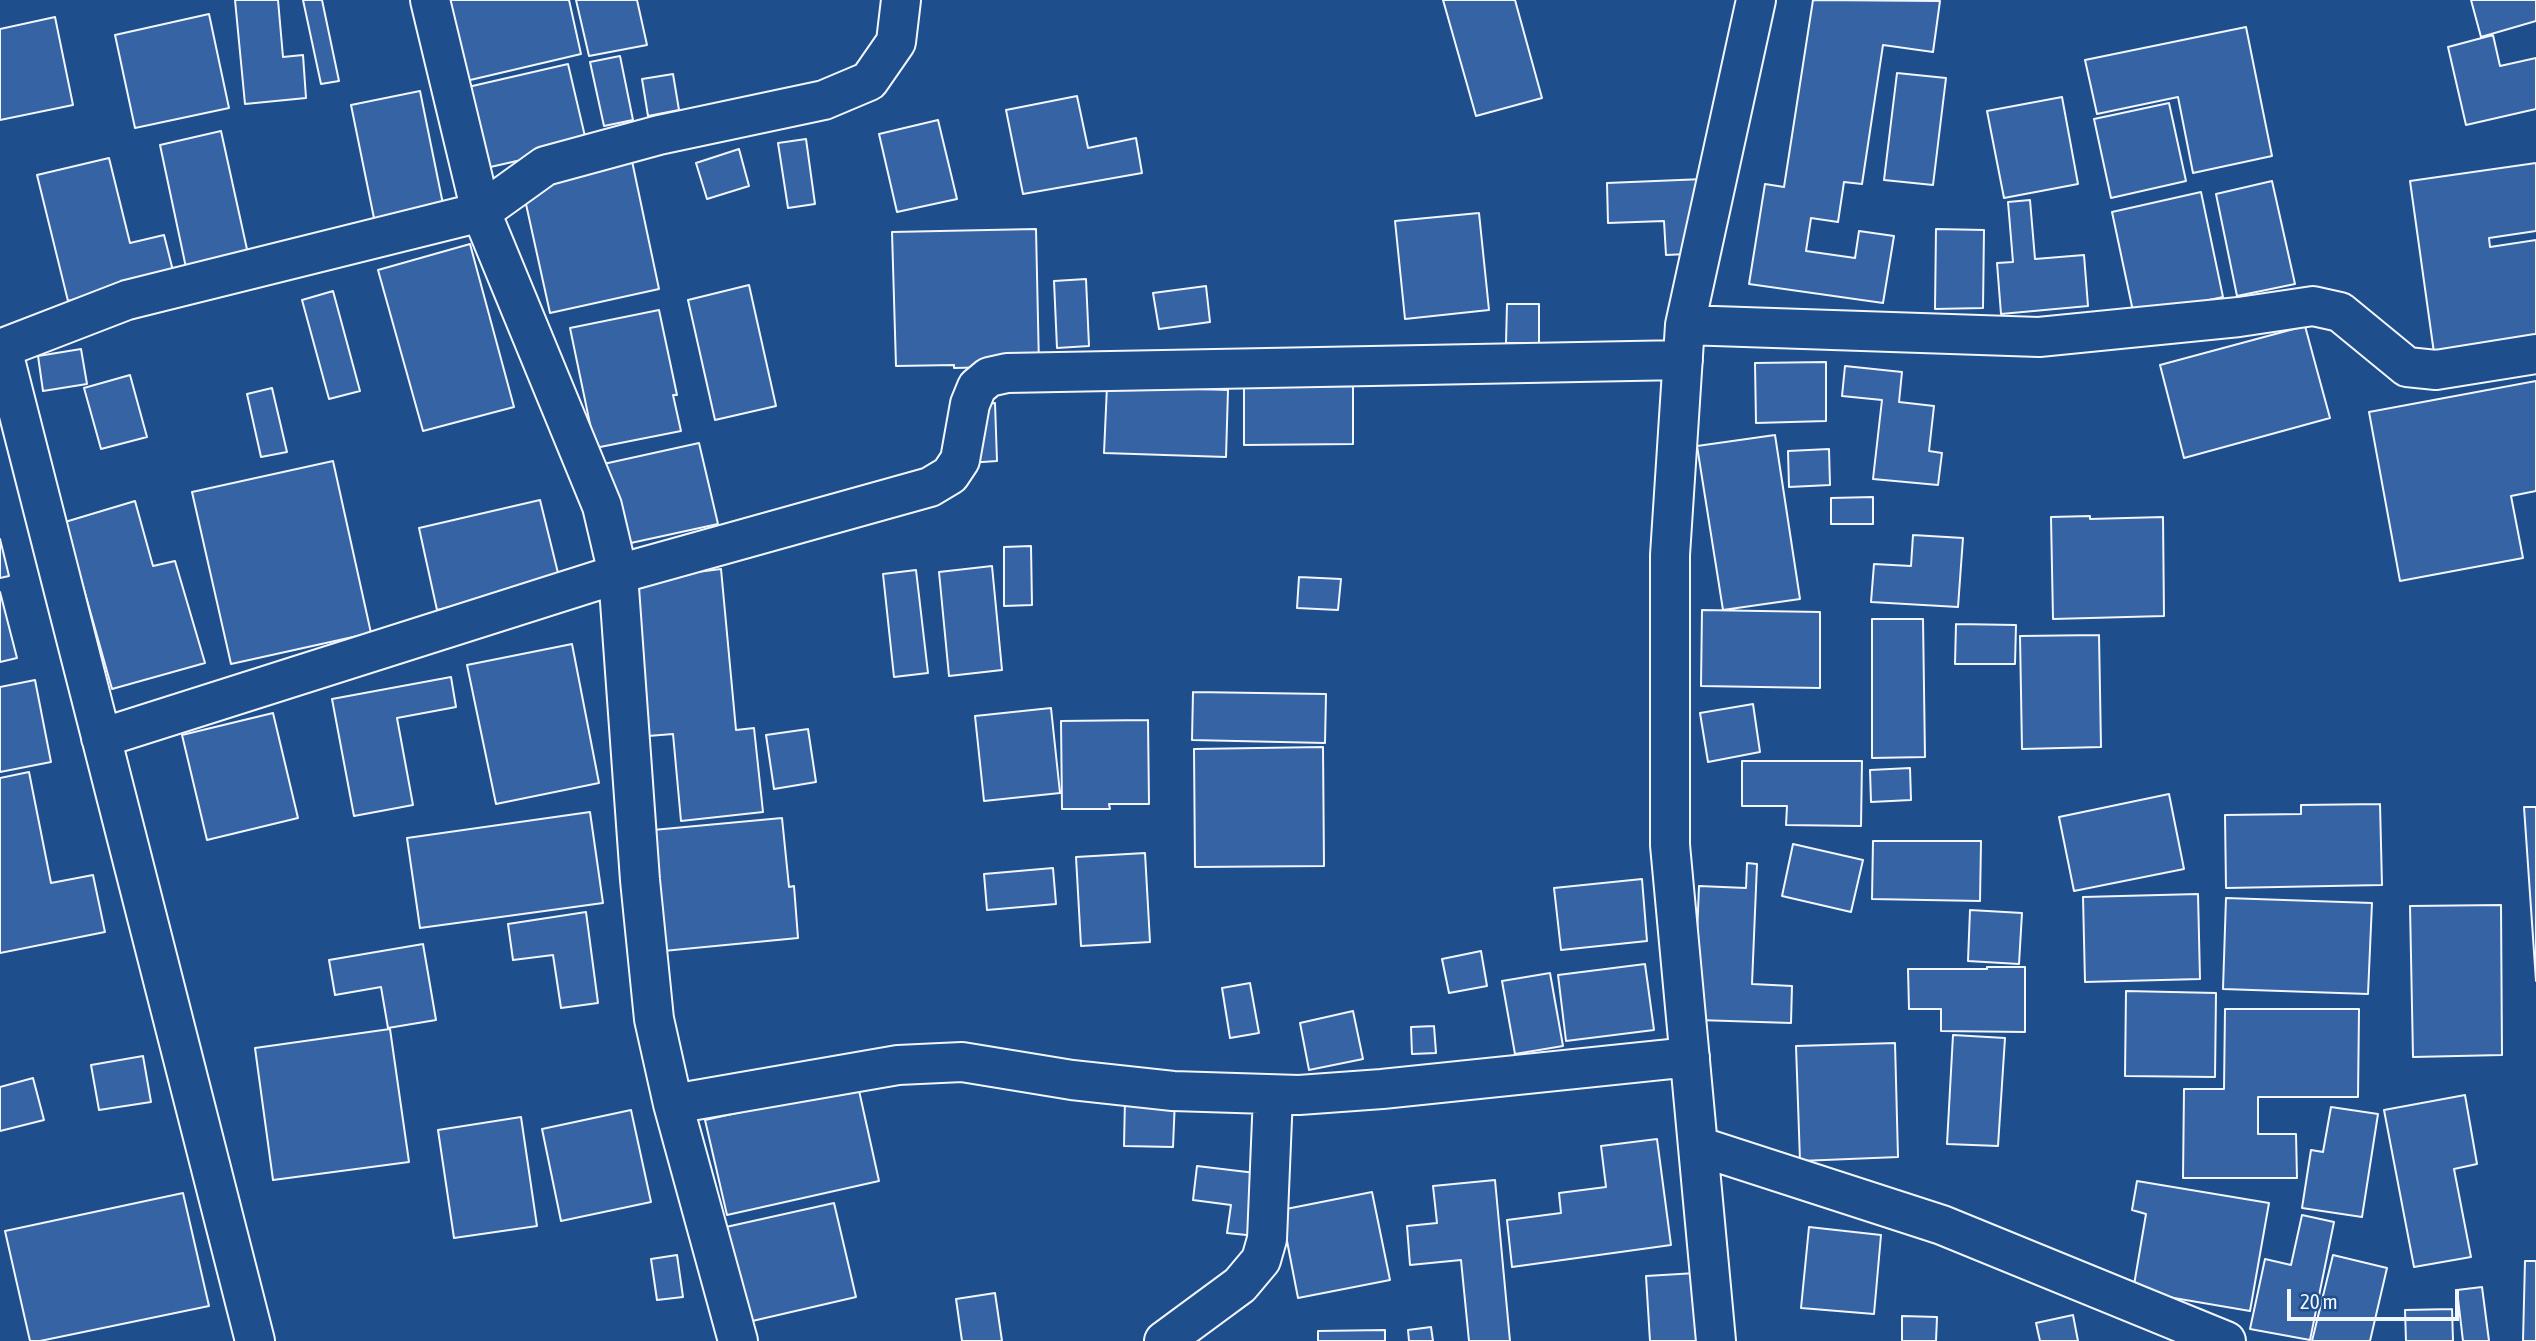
<!DOCTYPE html>
<style>
body{margin:0}
#map{position:relative;width:2536px;height:1341px;overflow:hidden;background:#1f4e8c;font-family:"Asap Condensed",sans-serif}
canvas{display:block}
.scale{position:absolute;left:2287px;top:1289px;width:172px;height:32px;box-sizing:border-box;border:4px solid #f2f6ff;border-top:0;padding-left:9px;font-size:21px;line-height:24px;white-space:nowrap;color:#f2f6ff;-webkit-text-stroke:5px #1f4e8c;paint-order:stroke}
</style>
<div id="map">
<canvas width="2536" height="1341"></canvas>
<div class="scale">20 m</div>
</div>
<script>
const context = document.querySelector('canvas').getContext('2d');
context.lineJoin = 'round';
function fillPath(path, color) {
  context.fillStyle = color;
  context.fill(path, 'evenodd');
}
function shape(rows) {
  const path = new Path2D();
  for (const r of rows) {
    path.moveTo(r[0], r[1]);
    for (let i = 2; i < r.length; i += 2) path.lineTo(r[i], r[i + 1]);
  }
  return path;
}
function strokePath(path, color, width, dash) {
  context.strokeStyle = color;
  context.lineWidth = width;
  context.lineCap = dash ? 'butt' : 'round';
  context.setLineDash(dash || []);
  context.stroke(path);
}
const building = shape([
 [235,0,278,0,283,57,303,55,306,98,245,104,235,0],
 [303,0,322,0,339,81,321,84,303,0],
 [447,0,569,0,581,54,466,81,447,0],
 [576,0,637,0,647,45,589,56,576,0],
 [1443,0,1515,0,1542,98,1476,116,1443,0],
 [1813,0,1940,1,1933,52,1883,45,1862,184,1844,182,1838,222,1811,218,1806,251,1855,258,1859,231,1894,236,1883,303,1749,284,1765,184,1784,187,1813,0],
 [2471,0,2536,0,2536,21,2481,37,2471,0],
 [209,14,229,108,135,128,115,35,209,14],
 [55,17,73,105,0,120,0,29,55,17],
 [2246,27,2272,156,2193,173,2178,97,2097,114,2085,60,2246,27],
 [2493,35,2500,66,2536,58,2536,109,2466,125,2448,47,2493,35],
 [620,56,633,120,604,126,590,62,620,56],
 [568,64,587,145,486,168,468,87,568,64],
 [1897,73,1946,78,1933,185,1884,180,1897,73],
 [673,74,679,110,648,116,642,79,673,74],
 [420,91,445,214,376,228,351,105,420,91],
 [1077,96,1088,148,1136,138,1142,173,1023,194,1006,110,1077,96],
 [2062,97,2078,184,2004,198,1987,111,2062,97],
 [2169,103,2186,181,2111,198,2094,119,2169,103],
 [938,120,957,199,897,212,879,134,938,120],
 [221,131,250,263,188,277,160,145,221,131],
 [806,139,815,204,788,208,778,143,806,139],
 [739,149,749,186,707,199,696,163,739,149],
 [109,158,130,243,164,235,174,275,68,301,37,175,109,158],
 [632,161,659,289,550,313,522,186,632,161],
 [2536,163,2536,231,2489,238,2490,247,2536,240,2536,339,2434,353,2410,181,2536,163],
 [1704,179,1708,253,1666,255,1664,221,1608,223,1607,183,1704,179],
 [2272,181,2295,284,2237,296,2216,194,2272,181],
 [2201,192,2223,297,2134,316,2112,212,2201,192],
 [2030,200,2035,259,2084,255,2088,306,2001,314,1997,263,2013,262,2008,202,2030,200],
 [1479,213,1489,310,1405,319,1395,221,1479,213],
 [1036,229,1039,366,954,368,954,365,896,366,892,232,1036,229],
 [1936,229,1984,230,1983,308,1935,309,1936,229],
 [470,244,514,407,423,431,378,270,470,244],
 [1086,279,1089,346,1057,348,1054,281,1086,279],
 [749,285,776,406,715,420,688,300,749,285],
 [1206,286,1210,322,1159,329,1153,293,1206,286],
 [333,291,360,391,329,399,302,300,333,291],
 [1507,304,1539,304,1539,343,1506,343,1507,304],
 [659,310,677,395,673,395,681,431,595,448,570,328,659,310],
 [2305,326,2330,418,2184,458,2160,365,2305,326],
 [81,349,87,384,43,391,38,356,81,349],
 [1826,362,1826,421,1756,423,1755,363,1826,362],
 [1845,366,1902,372,1899,402,1934,406,1929,451,1942,453,1938,485,1873,479,1882,400,1842,396,1845,366],
 [130,375,147,437,101,449,84,388,130,375],
 [2536,381,2536,491,2511,496,2523,558,2400,581,2369,412,2536,381],
 [1107,386,1228,390,1226,457,1104,453,1107,386],
 [1353,386,1353,444,1244,445,1244,387,1353,386],
 [272,388,287,452,261,457,247,394,272,388],
 [995,403,997,461,968,463,965,404,995,403],
 [1775,435,1800,599,1723,610,1697,446,1775,435],
 [699,443,718,524,617,546,599,465,699,443],
 [1829,449,1830,485,1789,487,1788,451,1829,449],
 [333,461,371,633,231,664,192,492,333,461],
 [1873,497,1873,524,1831,524,1831,498,1873,497],
 [540,500,560,581,437,610,419,528,540,500],
 [135,501,153,566,175,561,205,663,112,689,65,522,135,501],
 [2090,516,2090,519,2163,517,2164,616,2053,619,2051,517,2090,516],
 [1913,535,1963,538,1958,607,1871,602,1874,564,1911,566,1913,535],
 [0,539,9,576,0,578,0,539],
 [1031,546,1032,605,1004,606,1004,547,1031,546],
 [992,566,1002,670,949,676,939,572,992,566],
 [721,569,736,730,754,728,763,812,681,821,673,734,648,736,633,580,721,569],
 [916,570,928,673,894,677,883,574,916,570],
 [1299,577,1341,579,1338,610,1297,608,1299,577],
 [0,592,17,658,0,662,0,592],
 [1702,610,1820,612,1820,688,1701,686,1702,610],
 [1872,619,1923,619,1925,757,1872,758,1872,619],
 [1956,624,2016,625,2015,664,1955,664,1956,624],
 [2099,635,2101,747,2022,749,2020,636,2099,635],
 [572,644,599,783,496,804,467,665,572,644],
 [451,677,456,707,397,718,413,805,354,816,332,699,451,677],
 [35,680,51,762,0,772,0,687,35,680],
 [1193,692,1326,694,1325,743,1192,740,1193,692],
 [1753,704,1760,752,1708,762,1700,713,1753,704],
 [1051,708,1060,793,984,801,975,716,1051,708],
 [273,713,298,818,207,840,182,735,273,713],
 [1148,720,1149,804,1109,804,1110,809,1062,809,1061,721,1148,720],
 [808,729,816,782,774,789,766,735,808,729],
 [1323,747,1324,866,1195,867,1194,749,1323,747],
 [1742,761,1862,761,1861,826,1786,825,1787,806,1742,806,1742,761],
 [1910,768,1911,800,1871,802,1870,770,1910,768],
 [29,772,51,883,93,875,105,932,0,953,0,778,29,772],
 [2169,794,2184,869,2074,891,2059,817,2169,794],
 [2380,804,2382,885,2226,888,2225,815,2301,814,2301,805,2380,804],
 [2524,807,2536,807,2536,981,2524,807],
 [590,812,603,903,420,928,407,838,590,812],
 [782,818,789,887,794,886,798,938,653,952,642,831,782,818],
 [1873,841,1981,841,1980,901,1872,899,1873,841],
 [1793,844,1863,860,1851,912,1782,896,1793,844],
 [1145,853,1150,942,1081,946,1076,857,1145,853],
 [1747,863,1757,864,1752,984,1792,986,1791,1023,1698,1020,1695,987,1699,886,1746,888,1747,863],
 [1053,868,1056,904,987,910,984,874,1053,868],
 [1642,879,1647,941,1561,950,1554,888,1642,879],
 [2198,894,2200,979,2085,982,2083,897,2198,894],
 [2226,898,2372,903,2368,994,2223,989,2226,898],
 [2501,905,2502,1055,2413,1057,2410,906,2501,905],
 [1970,910,2022,913,2019,964,1968,961,1970,910],
 [586,912,598,1003,561,1008,553,955,513,960,508,924,586,912],
 [423,944,436,1020,388,1028,381,987,335,995,329,960,423,944],
 [1481,951,1487,986,1449,993,1442,959,1481,951],
 [1645,964,1654,1030,1566,1041,1558,975,1645,964],
 [1987,967,2025,967,2025,1032,1941,1031,1941,1009,1909,1009,1908,969,1987,969,1987,967],
 [1550,973,1563,1046,1515,1054,1502,981,1550,973],
 [1250,983,1259,1033,1230,1038,1222,988,1250,983],
 [2126,991,2216,993,2215,1077,2125,1076,2126,991],
 [2225,1009,2359,1009,2358,1097,2258,1097,2258,1134,2296,1134,2297,1178,2183,1178,2184,1089,2224,1089,2225,1009],
 [1353,1011,1363,1059,1309,1070,1300,1023,1353,1011],
 [1434,1026,1436,1053,1412,1054,1411,1027,1434,1026],
 [390,1029,409,1162,273,1180,255,1048,390,1029],
 [1953,1035,2005,1038,1998,1146,1947,1144,1953,1035],
 [1895,1043,1898,1157,1800,1161,1796,1046,1895,1043],
 [143,1056,151,1102,99,1110,91,1065,143,1056],
 [33,1078,44,1120,0,1131,0,1087,33,1078],
 [858,1086,879,1181,727,1215,705,1120,858,1086],
 [2465,1095,2477,1164,2454,1169,2471,1257,2414,1267,2384,1110,2465,1095],
 [1125,1098,1175,1099,1173,1147,1124,1146,1125,1098],
 [2331,1107,2378,1114,2362,1217,2302,1208,2311,1150,2323,1152,2331,1107],
 [631,1110,651,1202,561,1221,542,1129,631,1110],
 [521,1117,537,1226,454,1238,438,1130,521,1117],
 [1657,1139,1671,1245,1512,1267,1507,1220,1561,1213,1559,1193,1606,1187,1601,1146,1657,1139],
 [1197,1166,1264,1174,1256,1236,1227,1233,1231,1205,1193,1200,1197,1166],
 [1495,1180,1510,1341,1469,1341,1461,1260,1410,1265,1407,1226,1437,1223,1433,1186,1495,1180],
 [2137,1181,2269,1203,2250,1311,2133,1291,2146,1214,2132,1210,2137,1181],
 [1372,1192,1390,1280,1298,1298,1281,1210,1372,1192],
 [183,1193,209,1306,40,1341,30,1341,5,1231,183,1193],
 [834,1203,856,1297,748,1322,726,1227,834,1203],
 [2302,1215,2334,1222,2310,1340,2250,1329,2265,1259,2291,1265,2302,1215],
 [1809,1227,1881,1235,1874,1314,1801,1308,1809,1227],
 [677,1255,683,1297,657,1300,651,1259,677,1255],
 [2333,1255,2387,1268,2370,1341,2312,1341,2333,1255],
 [2525,1261,2536,1261,2536,1341,2523,1341,2525,1261],
 [1713,1272,1717,1341,1650,1341,1646,1276,1713,1272],
 [2482,1287,2489,1341,2463,1341,2457,1290,2482,1287],
 [995,1293,1002,1341,962,1341,956,1299,995,1293],
 [2452,1309,2453,1341,2406,1341,2405,1310,2452,1309],
 [2073,1315,2078,1341,2040,1341,2036,1323,2073,1315],
 [1902,1316,1937,1317,1936,1341,1902,1341,1902,1316],
 [1431,1327,1433,1341,1409,1341,1408,1330,1431,1327],
 [1385,1330,1385,1341,1318,1341,1318,1331,1385,1330]
]);
const minor = shape([
 [430,0,481,212,602,506,618,574,640,880,654,1019,673,1104,738,1341],
 [1685,325,2039,337,2239,317,2313,306,2340,312,2407,367,2436,370,2536,354],
 [2,348,255,1341],
 [0,349,127,300,481,212,545,166,659,135,824,100,869,81,896,42,901,0],
 [101,738,618,574,930,487,950,475,960,460,970,404,977,387,989,377,1007,373,1683,360],
 [673,1104,898,1065,962,1062,1072,1080,1173,1091,1299,1095,1382,1089,1690,1057],
 [1698,1146,1942,1225,2226,1341],
 [1164,1341,1240,1285,1261,1260,1267,1239,1273,1095],
 [1716,1341,1670,845,1670,555,1685,325,1756,0]
]);
fillPath(building, '#3563a3');
strokePath(building, '#f2f6ff', 2);
strokePath(minor, '#f2f6ff', 42);
strokePath(minor, '#1f4e8c', 38);
</script>
